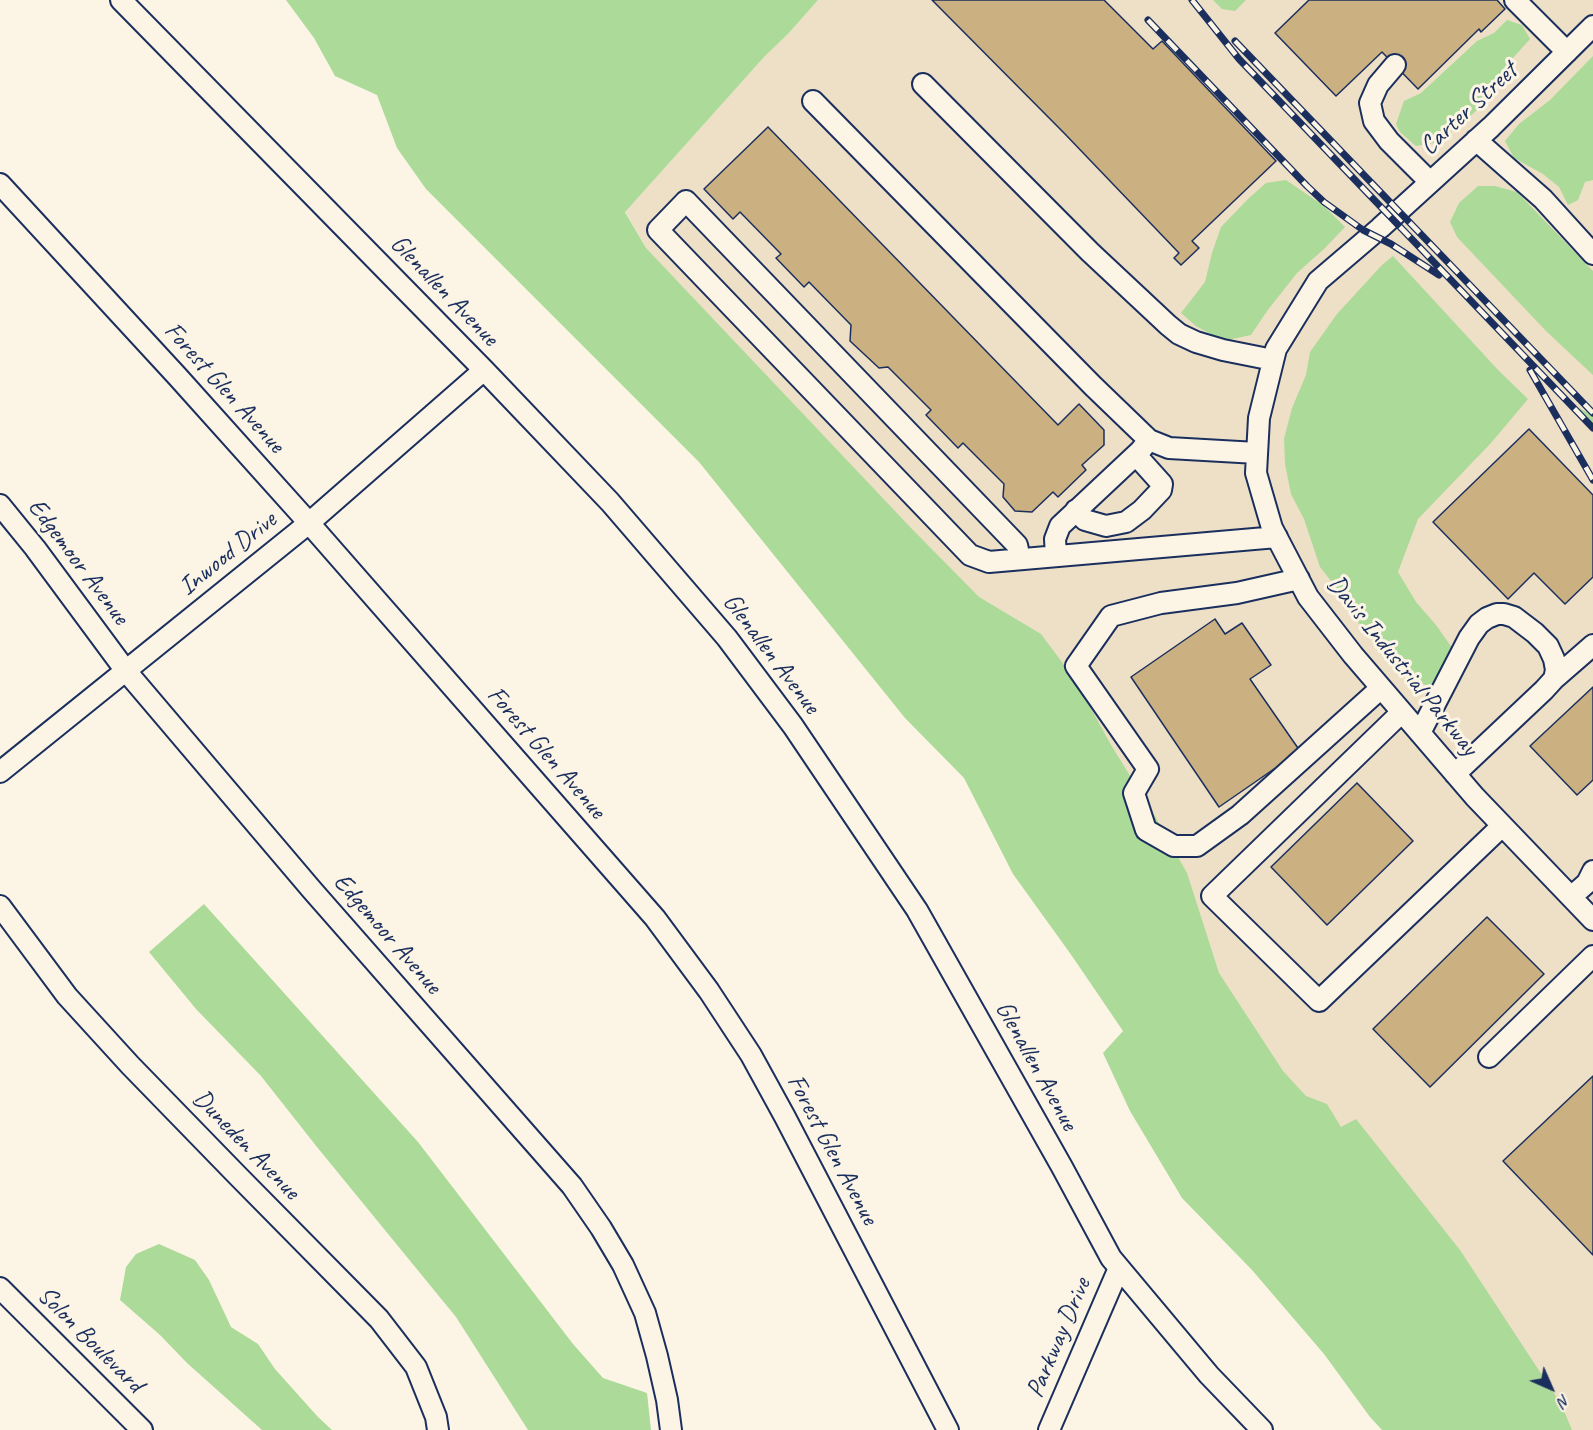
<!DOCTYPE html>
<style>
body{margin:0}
#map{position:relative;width:1593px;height:1430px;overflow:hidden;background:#fcf5e5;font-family:Caveat,sans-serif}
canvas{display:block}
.north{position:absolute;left:1521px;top:1358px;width:60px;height:60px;-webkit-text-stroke:4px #fcf5e5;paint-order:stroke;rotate:135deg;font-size:16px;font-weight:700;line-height:24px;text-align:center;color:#1b2f5e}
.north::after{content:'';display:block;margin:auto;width:21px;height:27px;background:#1b2f5e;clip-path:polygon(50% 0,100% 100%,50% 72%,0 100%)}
</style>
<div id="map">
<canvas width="1593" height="1430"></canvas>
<div class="north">N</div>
</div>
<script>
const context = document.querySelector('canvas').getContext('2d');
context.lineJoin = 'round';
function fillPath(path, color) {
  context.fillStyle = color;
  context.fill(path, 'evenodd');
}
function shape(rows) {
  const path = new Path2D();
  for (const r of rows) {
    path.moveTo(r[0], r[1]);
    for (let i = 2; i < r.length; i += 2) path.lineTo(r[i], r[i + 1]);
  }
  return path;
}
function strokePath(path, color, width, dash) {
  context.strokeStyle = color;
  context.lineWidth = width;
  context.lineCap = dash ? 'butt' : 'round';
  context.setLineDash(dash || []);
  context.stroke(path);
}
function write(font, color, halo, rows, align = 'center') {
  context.font = font + ' Caveat,sans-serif';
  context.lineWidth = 6;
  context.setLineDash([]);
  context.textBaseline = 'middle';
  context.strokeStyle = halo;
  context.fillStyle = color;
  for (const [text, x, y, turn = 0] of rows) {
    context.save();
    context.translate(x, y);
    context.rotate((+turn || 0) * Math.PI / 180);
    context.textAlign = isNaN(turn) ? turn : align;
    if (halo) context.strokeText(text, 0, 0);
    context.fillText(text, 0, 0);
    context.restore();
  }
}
const built = shape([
 [818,0,1593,0,1593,1430,1532,1430,646,248,625,211,765,56,788,34]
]);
const green = shape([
 [286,0,818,0,788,34,765,56,625,212,646,248,912,529,979,597,1041,634,1076,681,1111,745,1156,818,1187,873,1219,973,1283,1071,1306,1096,1327,1104,1341,1127,1356,1119,1460,1250,1561,1404,1572,1430,1382,1430,1370,1417,1324,1354,1252,1270,1182,1198,1130,1111,1103,1053,1123,1031,1072,956,1013,874,964,778,905,718,699,462,426,189,397,148,377,95,335,76,314,38],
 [1213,0,1246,0,1235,11,1222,9],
 [1507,20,1522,25,1530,39,1512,59,1476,111,1451,132,1434,143,1416,146,1400,132,1396,124,1404,101,1421,93,1477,41,1494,33],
 [1593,56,1593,180,1585,182,1578,200,1568,205,1559,187,1543,174,1514,158,1505,141,1519,124,1550,100],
 [1286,180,1324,206,1345,227,1325,248,1297,273,1267,311,1251,335,1223,341,1196,326,1181,313,1205,282,1212,253,1221,227,1249,198,1266,183],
 [1478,186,1495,186,1517,192,1593,271,1593,375,1546,331,1457,237,1450,222,1459,203],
 [1393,256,1499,371,1528,399,1491,443,1418,519,1398,572,1416,602,1436,625,1455,652,1435,692,1413,677,1372,638,1356,620,1338,590,1320,567,1304,519,1291,494,1285,464,1284,439,1292,408,1306,375,1310,352,1337,314,1382,265],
 [1570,404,1593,415,1593,428],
 [204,904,418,1142,573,1344,603,1378,647,1393,651,1430,528,1430,456,1317,317,1147,261,1076,196,1009,149,952],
 [159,1244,195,1260,209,1280,231,1327,258,1344,275,1369,318,1417,332,1430,262,1430,187,1363,160,1335,120,1300,126,1267,136,1254]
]);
const building = shape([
 [932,0,1104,0,1153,49,1162,41,1276,161,1192,241,1199,248,1181,265,1174,258,1179,253,1065,134,932,0],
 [1309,0,1497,0,1505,9,1481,32,1479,29,1418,89,1382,52,1336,96,1275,33,1309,0],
 [768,127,1058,425,1079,404,1104,430,1104,445,1082,465,1086,470,1058,497,1053,492,1032,512,1015,511,1003,497,1004,484,963,443,958,448,926,415,931,410,888,367,879,368,850,341,851,325,809,282,804,287,776,258,781,254,740,212,733,219,704,189,768,127],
 [1529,429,1593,495,1593,577,1565,604,1534,573,1508,599,1433,522,1529,429],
 [1215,619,1225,634,1242,623,1271,665,1250,679,1300,751,1219,807,1131,677,1215,619],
 [1593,687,1593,780,1577,795,1530,746,1593,687],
 [1357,783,1413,841,1327,925,1271,867,1357,783],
 [1487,917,1544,974,1430,1087,1373,1029,1487,917],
 [1593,1076,1593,1255,1503,1161,1593,1076]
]);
const minor = shape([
 [121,0,484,370,610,502,727,638,793,726,917,910,1062,1167,1111,1258,1209,1375,1262,1430],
 [1515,0,1567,52],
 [1593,26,1491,127,1380,228,1318,281,1276,349,1259,418,1256,473,1272,528,1308,597,1353,655,1475,797,1593,920],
 [1395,65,1378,85,1370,103,1374,121,1389,141,1430,182],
 [923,84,1090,252,1168,325,1179,334,1196,342,1223,350,1273,360],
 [813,101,1093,386,1149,440,1169,448,1257,453],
 [1476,140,1543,199,1593,254],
 [0,184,177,376,309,523,655,918,709,991,751,1055,785,1117,948,1430],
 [0,505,35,548,126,671,312,890,572,1186,601,1228,623,1265,645,1313,657,1356,667,1400,671,1430],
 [1076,510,1085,520,1106,526,1126,522,1142,510,1161,490,1162,484,1136,455],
 [1056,556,1055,539,1060,526,1140,451,1149,440],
 [1020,559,1017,545,686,201,658,230,970,555,989,562,1277,537],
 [1299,579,1237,593,1161,603,1111,616,1076,666,1148,769,1134,793,1146,830,1174,846,1197,846,1240,815,1381,688],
 [1402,712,1212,896,1319,1001,1502,826],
 [1420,733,1469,638,1479,624,1487,618,1497,614,1504,614,1514,617,1535,633,1548,646,1554,659,1556,670,1554,679],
 [0,772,309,523,484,370],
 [1455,774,1544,690,1554,679,1593,645],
 [1571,897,1587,883,1593,871],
 [0,906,67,996,130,1065,236,1174,379,1319,416,1367,436,1417,438,1430],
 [1489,1057,1593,956],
 [0,1288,142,1430],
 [1049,1430,1119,1268]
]);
const rail = shape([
 [1192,0,1239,59,1593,428],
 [1148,20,1307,186,1324,202,1363,230,1391,244,1439,275],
 [1235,41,1593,413],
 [1530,370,1593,480]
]);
const streetNames = [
 ["Carter Street",1469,109,-43],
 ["Glenallen Avenue",444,291,46],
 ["Forest Glen Avenue",224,388,48],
 ["Inwood Drive",228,554,-39],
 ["Edgemoor Avenue",78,562,53],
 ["Glenallen Avenue",771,654,53],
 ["Davis Industrial Parkway",1402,666,51],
 ["Forest Glen Avenue",546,753,49],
 ["Edgemoor Avenue",387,934,49],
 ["Glenallen Avenue",1036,1066,61],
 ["Duneden Avenue",246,1145,46],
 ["Forest Glen Avenue",832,1150,62],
 ["Parkway Drive",1059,1338,-67],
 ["Solon Boulevard",90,1340,45]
];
fillPath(built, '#ede0c7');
fillPath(green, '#acda99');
fillPath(building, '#cbb081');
strokePath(building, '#1b2f5e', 1.5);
strokePath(minor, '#1b2f5e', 24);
strokePath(minor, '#fcf5e5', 20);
strokePath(rail, '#1b2f5e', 7);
strokePath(rail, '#fcf5e5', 4.5, [14]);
write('26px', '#1b2f5e', '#fcf5e5', streetNames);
</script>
